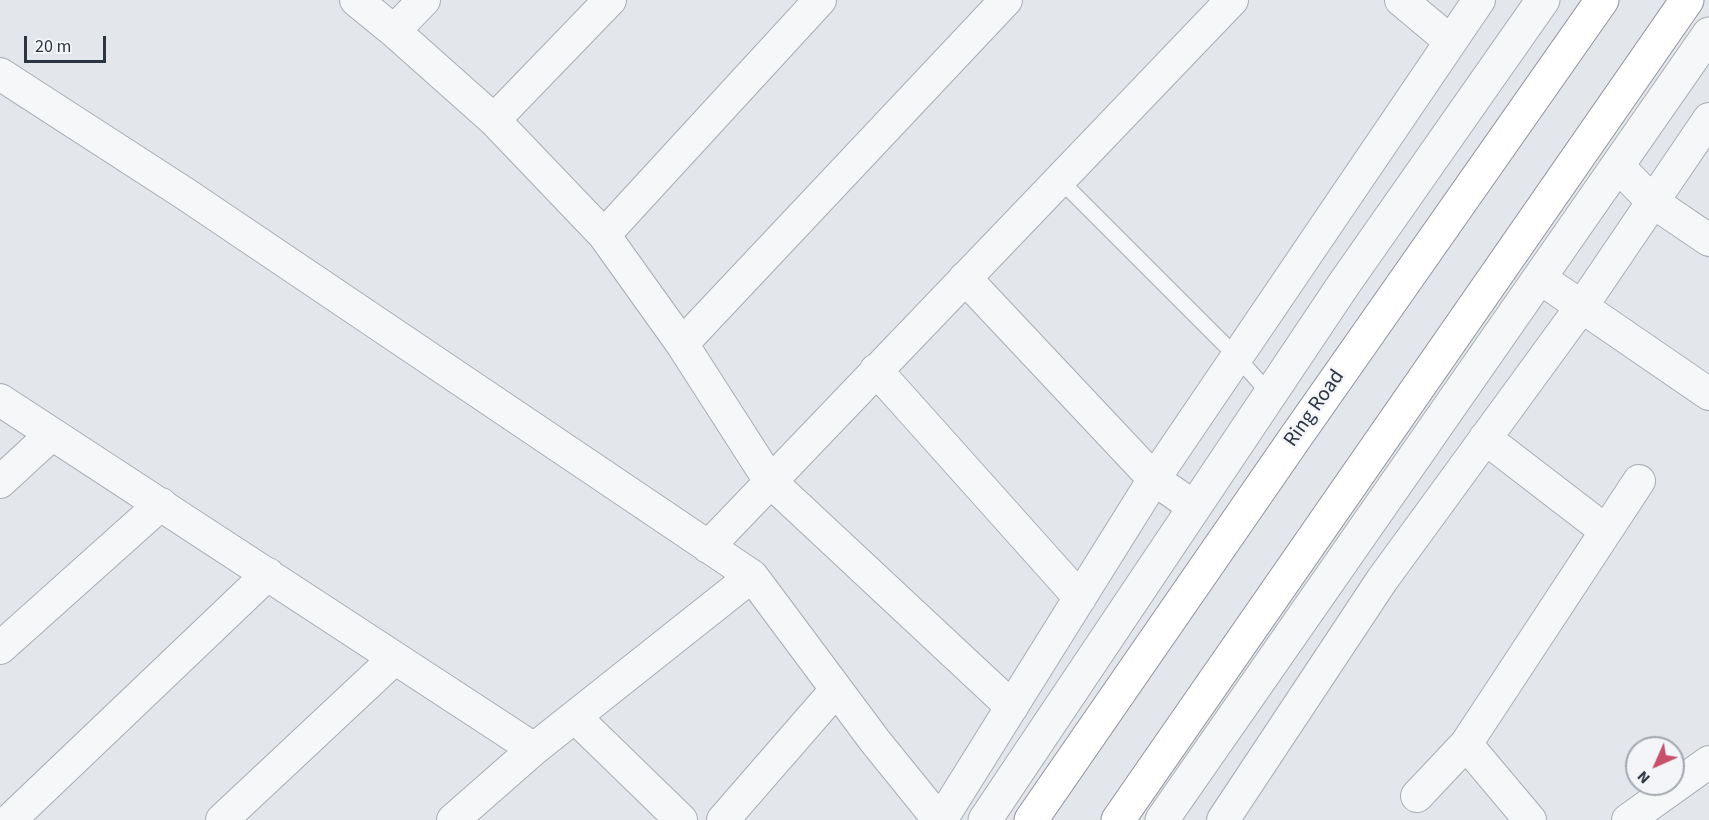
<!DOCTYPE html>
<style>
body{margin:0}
#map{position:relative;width:1709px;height:820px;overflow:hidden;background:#e3e6ea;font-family:"Source Sans 3",sans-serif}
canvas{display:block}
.north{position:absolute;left:1625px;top:736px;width:60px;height:60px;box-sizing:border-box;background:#f3f5f8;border:2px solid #a3a8af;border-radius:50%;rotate:225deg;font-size:16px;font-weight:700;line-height:24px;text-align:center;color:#2c3542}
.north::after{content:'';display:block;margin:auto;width:21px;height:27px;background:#c7506b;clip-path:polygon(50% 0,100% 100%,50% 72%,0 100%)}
.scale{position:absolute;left:24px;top:36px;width:82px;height:27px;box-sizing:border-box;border:3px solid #2c3542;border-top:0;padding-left:8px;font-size:18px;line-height:21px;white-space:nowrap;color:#2c3542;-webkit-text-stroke:4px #f3f5f8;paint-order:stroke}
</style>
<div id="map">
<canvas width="1709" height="820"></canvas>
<div class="north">N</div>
<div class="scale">20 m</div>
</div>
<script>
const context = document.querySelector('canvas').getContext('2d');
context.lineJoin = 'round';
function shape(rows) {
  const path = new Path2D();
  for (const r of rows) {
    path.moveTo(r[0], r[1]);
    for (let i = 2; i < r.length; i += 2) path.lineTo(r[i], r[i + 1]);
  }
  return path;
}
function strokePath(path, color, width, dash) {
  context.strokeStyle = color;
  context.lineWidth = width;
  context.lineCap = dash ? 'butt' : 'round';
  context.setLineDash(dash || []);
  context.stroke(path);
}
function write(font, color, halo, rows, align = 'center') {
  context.font = font + ' "Source Sans 3",sans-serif';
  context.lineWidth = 5;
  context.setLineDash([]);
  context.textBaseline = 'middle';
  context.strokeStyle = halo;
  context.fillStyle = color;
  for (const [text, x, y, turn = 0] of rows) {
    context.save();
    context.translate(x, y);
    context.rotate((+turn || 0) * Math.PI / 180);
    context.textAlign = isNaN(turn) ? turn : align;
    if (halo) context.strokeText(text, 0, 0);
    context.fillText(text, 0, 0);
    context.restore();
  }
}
const service = shape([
 [1060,180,1237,357,1270,394]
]);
const minor = shape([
 [356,0,394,31,494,120,604,235],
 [820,0,604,235,682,344,770,481,1012,707],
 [1401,0,1450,41],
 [394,31,424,0],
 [0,74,184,193,752,576,875,741,939,820],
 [494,120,610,0],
 [1618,166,1653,202,1709,240],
 [965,278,1154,479,1194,507],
 [1540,278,1709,394],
 [682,344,1006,0],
 [876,370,1080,598],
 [0,400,534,749],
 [1485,438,1606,531],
 [0,482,52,434],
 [708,547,1232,0],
 [0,648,161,504],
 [575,717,681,820],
 [1466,744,1530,820],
 [1417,796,1466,744,1639,481],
 [10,820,268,574],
 [222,820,395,658],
 [453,820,534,749,752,576],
 [723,820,836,690],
 [941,820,1154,479,1479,0],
 [1223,820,1382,580,1582,306,1709,119],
 [1628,820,1709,762]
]);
const tertiary = shape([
 [985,820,1344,284,1543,0],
 [1162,820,1709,34]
]);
const trunk = shape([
 [1031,820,1295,438,1602,0],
 [1118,820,1687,0]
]);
const streetNames = [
 ["Ring Road",1315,409,-55]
];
strokePath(service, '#a8adb4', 17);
strokePath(minor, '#a8adb4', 34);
strokePath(tertiary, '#a8adb4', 35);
strokePath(trunk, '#8b95a0', 35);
strokePath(service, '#f5f7f9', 15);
strokePath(minor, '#f5f7f9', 32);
strokePath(tertiary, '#f5f7f9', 33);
strokePath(trunk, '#fff', 33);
write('21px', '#2c3542', '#f3f5f8', streetNames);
</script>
